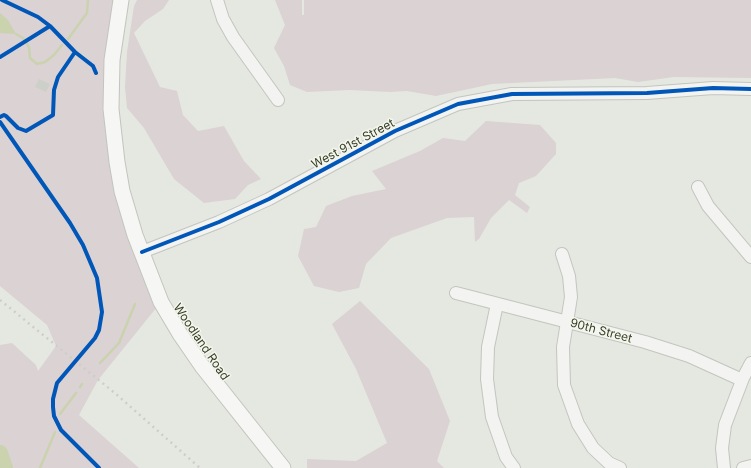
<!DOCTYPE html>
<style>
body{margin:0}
canvas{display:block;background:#e5e7e1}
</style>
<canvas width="751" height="468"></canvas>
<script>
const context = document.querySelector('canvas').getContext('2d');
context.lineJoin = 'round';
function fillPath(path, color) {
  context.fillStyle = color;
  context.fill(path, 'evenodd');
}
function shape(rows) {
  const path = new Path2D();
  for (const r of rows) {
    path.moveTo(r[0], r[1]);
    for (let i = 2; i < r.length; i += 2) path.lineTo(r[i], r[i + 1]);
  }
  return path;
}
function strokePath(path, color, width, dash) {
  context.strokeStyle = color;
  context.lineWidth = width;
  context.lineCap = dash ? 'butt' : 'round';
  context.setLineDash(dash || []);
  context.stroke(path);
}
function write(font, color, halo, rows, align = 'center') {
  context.font = font + ' Inter,sans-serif';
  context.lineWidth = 3;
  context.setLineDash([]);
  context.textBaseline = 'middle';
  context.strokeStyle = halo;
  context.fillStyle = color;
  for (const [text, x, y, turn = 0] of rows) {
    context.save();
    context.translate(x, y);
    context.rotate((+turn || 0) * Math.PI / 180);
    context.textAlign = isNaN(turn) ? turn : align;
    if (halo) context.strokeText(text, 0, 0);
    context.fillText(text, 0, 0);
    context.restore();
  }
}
const green = shape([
 [0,0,121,0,113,136,161,302,98,380,79,415,139,468,5,468,0,453,0,345,12,343,36,365,38,371,56,346,47,325,0,286],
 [137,0,169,0,163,9,145,21,134,33,160,87,177,91,183,115,198,131,224,126,244,161,261,179,248,185,235,199,204,203,174,179,144,128,127,108,125,87,127,52,134,6],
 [275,0,302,0,302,15,304,15,304,0,751,0,751,78,674,77,638,82,615,78,492,84,436,96,407,91,390,92,349,90,307,92,290,85,284,66,274,48,285,25],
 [486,121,540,125,556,143,556,154,536,176,519,183,515,195,530,207,527,213,509,200,491,218,479,239,475,242,474,217,447,218,391,238,366,264,359,288,339,292,314,286,298,256,304,229,316,227,326,206,352,196,386,189,372,171,420,151,443,138,465,141],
 [360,301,429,369,450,421,437,461,444,468,307,468,307,459,356,461,387,443,356,369,332,324]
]);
const water = shape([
 [0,13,8,20,16,34,0,33]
]);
const stream = shape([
 [16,34,23,38,29,47,30,58,37,64,45,62,54,55,62,45],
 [68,39,87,13,88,0],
 [100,363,119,343,135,304],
 [80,387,82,384],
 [60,414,76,393],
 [40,468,55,432]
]);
const river = shape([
 [0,453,5,468]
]);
const building = shape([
 [39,79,50,84,46,92,35,87]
]);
const minor = shape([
 [217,0,223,19,233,37,278,100],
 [698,187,708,206,751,257],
 [142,252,219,222,269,199,395,131,458,104,512,94,647,93,713,88,751,89],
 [562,254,569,276,571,297,563,347,564,385,578,424,593,448,609,463,620,468],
 [456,293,645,342,689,356,742,380],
 [497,304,488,347,487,379,492,417,506,457,514,468],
 [724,468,722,448,725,425,743,378,751,363],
 [743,468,751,466]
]);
const major = shape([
 [121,0,112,60,111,109,117,162,122,191,135,235,161,302,180,334,202,366,283,468]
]);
const rail = shape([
 [0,300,116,394,200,468]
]);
const cycleway = shape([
 [2,0,38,17,50,26,75,52,93,66,96,73],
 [0,57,50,26],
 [0,117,4,115,6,116,18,128,26,131,53,115,54,90,58,77,75,52],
 [0,122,70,223,83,245,97,278,102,312,99,330,95,338,57,383,53,399,53,407,54,416,61,430,99,468],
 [142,252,219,222,269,199,395,131,458,104,512,94,647,93,713,88,751,89]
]);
const streetNames = [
 ["West 91st Street",353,144,-28],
 ["90th Street",601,331,15],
 ["Woodland Road",201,342,56]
];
fillPath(green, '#dbd2d4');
fillPath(water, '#cad3ae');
strokePath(stream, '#cad3ae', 2.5);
strokePath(river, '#cad3ae', 16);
fillPath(building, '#cdcfc9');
strokePath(minor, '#c3c5bf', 14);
strokePath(major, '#c2c5bd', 17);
strokePath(minor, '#f3f3f1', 12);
strokePath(major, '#f6f6f5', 15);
strokePath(rail, '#cdceca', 2.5, [2, 4]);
strokePath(cycleway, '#0057b8', 4);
write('12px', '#374027', '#f4f6ee', streetNames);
</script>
